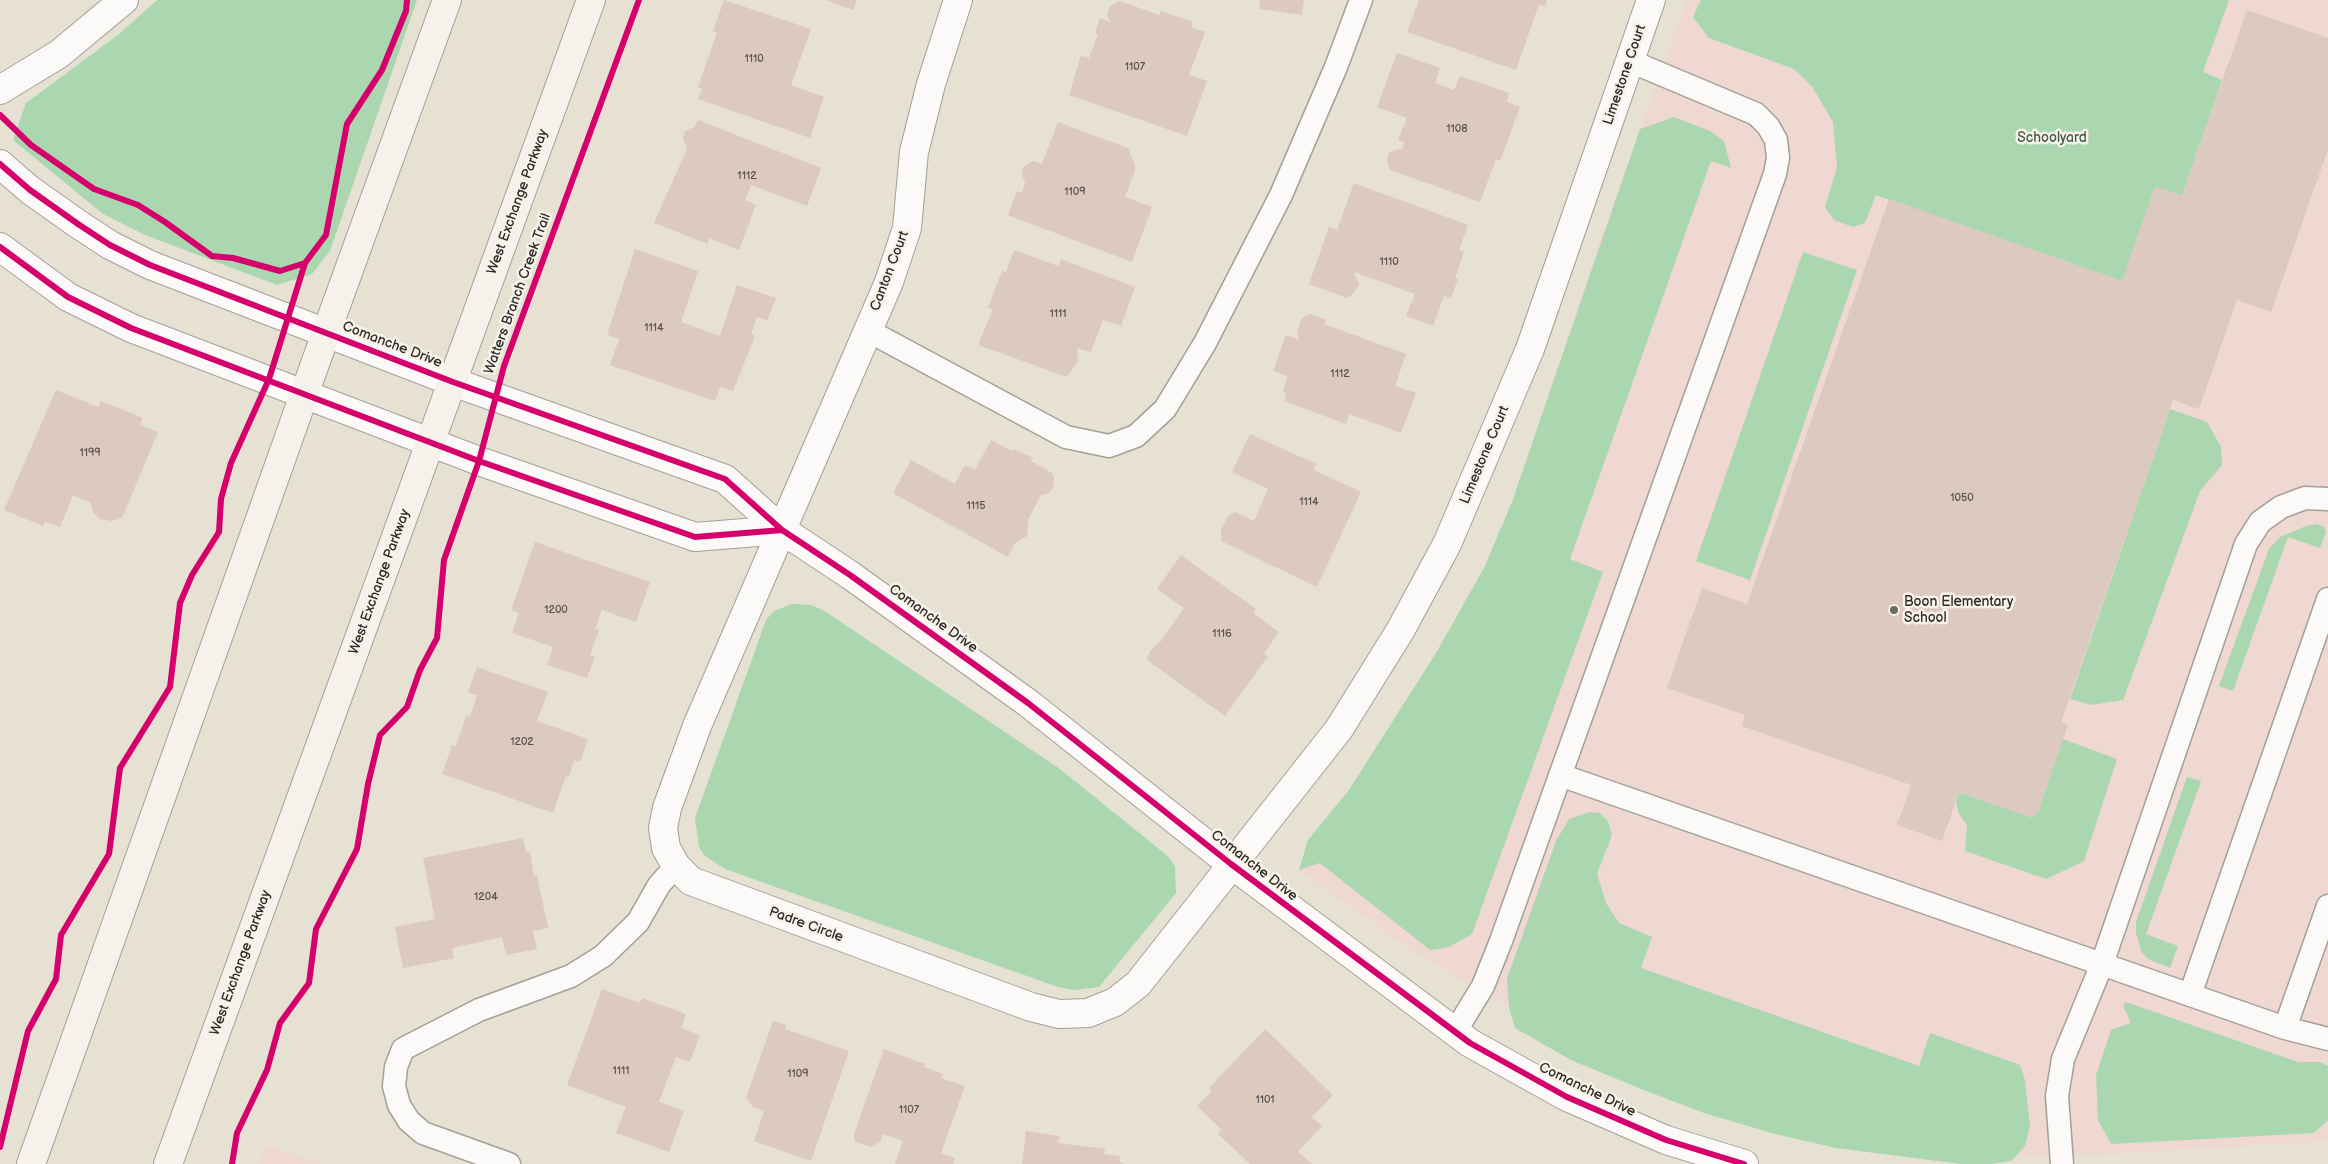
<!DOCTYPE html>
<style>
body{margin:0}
canvas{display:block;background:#e6e1d2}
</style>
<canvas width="2328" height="1164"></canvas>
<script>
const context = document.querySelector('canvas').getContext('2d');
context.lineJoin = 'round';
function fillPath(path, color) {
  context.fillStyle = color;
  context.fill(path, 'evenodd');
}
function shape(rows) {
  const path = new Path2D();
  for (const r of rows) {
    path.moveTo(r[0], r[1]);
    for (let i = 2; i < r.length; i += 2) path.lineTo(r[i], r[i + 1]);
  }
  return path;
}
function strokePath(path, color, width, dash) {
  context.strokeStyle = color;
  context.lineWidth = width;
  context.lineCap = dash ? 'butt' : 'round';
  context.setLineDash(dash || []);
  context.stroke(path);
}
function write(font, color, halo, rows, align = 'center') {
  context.font = font + ' "Balsamiq Sans",sans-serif';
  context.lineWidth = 5;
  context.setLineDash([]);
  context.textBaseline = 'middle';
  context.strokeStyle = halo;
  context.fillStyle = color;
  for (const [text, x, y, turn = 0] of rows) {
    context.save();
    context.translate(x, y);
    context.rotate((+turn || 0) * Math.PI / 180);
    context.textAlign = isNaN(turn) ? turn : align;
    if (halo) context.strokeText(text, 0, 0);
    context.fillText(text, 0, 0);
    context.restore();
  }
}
const built = shape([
 [1687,0,2328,0,2328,1141,2116,1154,1984,1156,1596,1059,1407,947,1299,870,1308,840,1349,790,1436,653,1484,568,1512,502,1602,235],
 [266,1145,321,1164,259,1164]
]);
const green = shape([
 [157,0,417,0,330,251,312,274,277,285,145,235,103,214,13,140,26,103,118,35],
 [1701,0,2229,0,2203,72,2222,80,2182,196,2155,187,2122,281,1876,195,1865,223,1853,227,1834,220,1825,207,1837,167,1833,122,1813,88,1794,69,1709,38,1693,17],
 [1674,117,1710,131,1724,141,1731,168,1711,161,1570,559,1603,572,1472,934,1449,947,1430,950,1320,863,1299,870,1308,840,1349,790,1436,653,1484,568,1512,502,1640,129],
 [1803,252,1857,270,1750,580,1696,561],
 [2170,409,2207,422,2221,447,2222,465,2200,491,2123,700,2091,705,2070,699],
 [2317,524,2324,527,2326,532,2320,548,2288,537,2233,691,2219,686,2269,549,2280,537,2306,526],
 [792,604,811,605,823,610,1060,769,1169,857,1175,867,1176,893,1099,987,1073,990,1058,987,725,869,704,855,699,847,695,818,766,620,774,611],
 [2063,739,2117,759,2084,861,2046,879,1965,851,1967,825,1959,814,1956,802,1959,792,2031,817,2038,812],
 [2187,777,2201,781,2146,934,2178,946,2170,968,2150,960,2142,953,2136,933,2136,922],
 [1590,812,1600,813,1608,821,1612,835,1597,874,1606,903,1619,923,1652,937,1641,968,1919,1066,1930,1033,2020,1065,2025,1080,2030,1126,2025,1146,2011,1161,1991,1164,1961,1164,1836,1148,1775,1134,1704,1113,1641,1089,1571,1060,1515,1028,1509,1008,1507,979,1556,841,1569,819],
 [2126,1002,2298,1062,2320,1062,2328,1066,2328,1120,2314,1133,2111,1144,2098,1120,2096,1075,2111,1030,2131,1023,2123,1005]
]);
const building = shape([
 [724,0,811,29,791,85,824,97,810,138,698,99,702,89,698,87,717,32,713,31],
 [826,0,857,0,853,10],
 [1260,0,1304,0,1302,15,1259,9],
 [1419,0,1547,0,1545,6,1539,4,1516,70,1407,32],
 [1120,1,1159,15,1161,11,1193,22,1191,27,1205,32,1189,75,1207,81,1187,136,1069,95,1081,55,1089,58,1098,34,1095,33,1100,18,1111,23,1107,15,1110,6],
 [2247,10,2328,38,2328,149,2271,312,2237,300,2199,409,2173,400,2061,722,2068,725,2038,812,2030,817,1959,792,1942,841,1897,825,1911,785,1742,726,1745,715,1667,688,1702,588,1747,604,1889,199,2122,281,2155,187,2182,196],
 [1397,53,1440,68,1435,83,1454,90,1460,76,1509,93,1507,102,1520,107,1500,161,1496,159,1480,202,1390,170,1388,166,1387,159,1389,153,1397,149,1402,150,1404,142,1398,140,1407,118,1377,107],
 [698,120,821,168,807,206,751,185,745,200,756,205,739,250,709,238,708,244,654,223,687,149,683,139,685,131,694,127],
 [1058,122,1128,148,1136,168,1125,197,1152,207,1132,262,1008,215,1017,191,1022,193,1025,182,1022,175,1023,167,1033,161,1042,164],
 [1354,183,1468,225,1459,250,1464,252,1455,278,1458,279,1451,298,1444,296,1433,326,1406,316,1415,294,1354,272,1359,284,1354,293,1347,298,1309,284,1329,227,1337,230],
 [635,249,698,271,681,322,720,336,737,285,776,298,767,321,757,317,751,334,755,336,733,391,720,387,715,401,610,365,619,339,607,335],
 [1014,250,1058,266,1061,259,1135,287,1121,326,1103,320,1091,352,1077,348,1078,361,1067,377,978,345,993,309,988,308,1002,271,1006,272],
 [1311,314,1326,320,1324,324,1406,354,1395,386,1416,393,1401,433,1349,414,1346,424,1284,401,1286,395,1283,390,1288,376,1273,371,1286,335,1299,340,1297,331,1302,318],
 [56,390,98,407,101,401,143,418,140,425,158,432,122,518,112,521,100,519,93,512,90,502,73,495,60,527,45,522,43,526,4,510],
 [1250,434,1316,464,1314,470,1361,492,1317,587,1221,541,1221,529,1228,516,1235,512,1254,521,1268,489,1232,472],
 [991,440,1012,451,1014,449,1033,458,1031,461,1052,473,1054,478,1053,488,1047,494,1041,495,1028,520,1027,536,1015,543,1008,557,893,493,911,460,955,484,965,465,975,470],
 [535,542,650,582,636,622,602,610,595,629,599,630,590,655,595,657,587,678,547,665,553,647,512,633,519,613,511,610],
 [1181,555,1256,609,1253,613,1279,632,1264,654,1268,656,1225,716,1147,660,1150,651,1161,641,1184,608,1157,589],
 [477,667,548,692,537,721,588,739,580,762,574,760,569,777,566,776,553,813,442,774,452,745,456,746,466,716,470,717,477,695,468,692],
 [523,838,526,852,530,852,534,876,537,875,548,928,533,931,537,949,506,955,502,937,452,948,454,958,403,968,395,927,435,919,423,858],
 [602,989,640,1003,642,998,686,1014,681,1028,700,1035,690,1062,676,1057,659,1102,684,1111,669,1152,616,1133,626,1107,567,1085],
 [773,1021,786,1025,785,1029,849,1051,811,1161,754,1141,764,1111,753,1107,746,1098],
 [1265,1029,1333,1095,1312,1117,1322,1126,1298,1152,1312,1164,1250,1164,1218,1134,1221,1129,1197,1106,1212,1091,1209,1088],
 [884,1049,925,1064,924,1067,943,1074,941,1078,965,1086,941,1153,955,1158,953,1164,895,1164,903,1141,883,1134,880,1142,871,1147,855,1142,854,1134],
 [1026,1131,1060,1136,1058,1143,1105,1149,1104,1154,1120,1156,1119,1162,1125,1164,1022,1164]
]);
const service = shape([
 [867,330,1066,437,1109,446,1136,436,1165,409,1205,343,1281,195,1336,67,1361,0],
 [1560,775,2285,1028,2328,1039],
 [2190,995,2328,599],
 [2285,1028,2328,906],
 [1455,1032,1483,986,1501,941,1775,174,1778,158,1776,140,1768,126,1756,114,1630,61],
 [509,1164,423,1133,409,1121,399,1105,394,1086,396,1067,403,1049,479,1010,571,976,603,956,638,922,659,885,676,866],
 [2062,1164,2057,1096,2063,1059,2102,964,2246,544,2260,522,2281,507,2305,498,2328,499]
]);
const minor = shape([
 [958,0,931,84,914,152,907,228,889,282,697,726,667,808,663,828,666,848,676,866,691,881,1031,1007,1059,1014,1088,1013,1115,1002,1138,984,1339,729,1400,631,1447,544,1530,349,1651,0],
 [0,90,59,54,124,0]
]);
const tertiary = shape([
 [0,164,30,190,78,224,110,245,150,265,453,382,725,479,782,530,850,575,1028,703,1231,864,1470,1043,1567,1097,1666,1140,1744,1164],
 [0,247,68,297,131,328,479,461,695,537,782,530]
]);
const secondary = shape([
 [31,1164,326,333,447,0],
 [168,1164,591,0]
]);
const cycleway = shape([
 [0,115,31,145,94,189,138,205,165,222,212,256,233,258,280,271,305,263,326,235,347,124,382,70,406,11,407,0],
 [0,164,30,190,78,224,110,245,150,265,453,382,725,479,782,530,850,575,1028,703,1231,864,1470,1043,1567,1097,1666,1140,1744,1164],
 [0,247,68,297,131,328,479,461,695,537,782,530],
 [0,1147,28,1031,56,979,61,935,109,854,120,768,170,687,180,603,192,575,219,532,221,499,231,463,269,379,305,263],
 [232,1164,237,1133,267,1070,280,1023,309,983,316,929,357,849,368,784,380,735,407,707,420,670,437,638,444,560,479,461,504,366,639,0]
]);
const markers = [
 [1894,610,5,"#6c6b65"]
];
const numberNames = [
 ["1110",754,59],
 ["1107",1135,67],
 ["1108",1457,129],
 ["1112",747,176],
 ["1109",1075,192],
 ["1110",1389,262],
 ["1111",1058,314],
 ["1114",654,328],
 ["1112",1340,374],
 ["1199",90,453],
 ["1050",1962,498],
 ["1114",1309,502],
 ["1115",976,506],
 ["1200",556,610],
 ["1116",1222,634],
 ["1202",522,742],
 ["1204",486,897],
 ["1111",621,1071],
 ["1109",798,1074],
 ["1101",1265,1100],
 ["1107",909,1110]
];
const streetNames = [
 ["Limestone Court",1625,75,-71],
 ["West Exchange Parkway",518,202,-70],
 ["Canton Court",890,271,-69],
 ["Watters Branch Creek Trail",518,294,-70],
 ["Comanche Drive",392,345,21],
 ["Limestone Court",1485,455,-67],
 ["West Exchange Parkway",380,582,-70],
 ["Comanche Drive",933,619,36],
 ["Comanche Drive",1254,866,38],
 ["Padre Circle",806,925,20],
 ["West Exchange Parkway",241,963,-70],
 ["Comanche Drive",1587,1090,26]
];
const parkNames = [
 ["Schoolyard",2052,138]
];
const poiNames = [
 ["Boon Elementary",1904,602],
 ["School",1904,618]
];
fillPath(built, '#efd7d2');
fillPath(green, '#aad7af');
fillPath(building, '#dcc9c0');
strokePath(service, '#a2a097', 25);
strokePath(minor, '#a2a097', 30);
strokePath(tertiary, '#a2a097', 30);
strokePath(secondary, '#a2a097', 30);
strokePath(service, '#fbfaf8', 22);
strokePath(minor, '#fbfaf8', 28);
strokePath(tertiary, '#fbfaf8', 28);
strokePath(secondary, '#f5f1eb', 28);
strokePath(cycleway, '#d6006c', 6);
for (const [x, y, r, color] of markers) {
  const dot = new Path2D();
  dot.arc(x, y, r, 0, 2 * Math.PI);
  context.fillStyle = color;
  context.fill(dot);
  strokePath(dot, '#f7f3e8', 2);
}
write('11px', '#575250', null, numberNames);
write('14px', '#2b2b2b', '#f7f3e8', streetNames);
write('14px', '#425c4a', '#f7f3e8', parkNames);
write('14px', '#2b2b2b', '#f7f3e8', poiNames, 'left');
</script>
